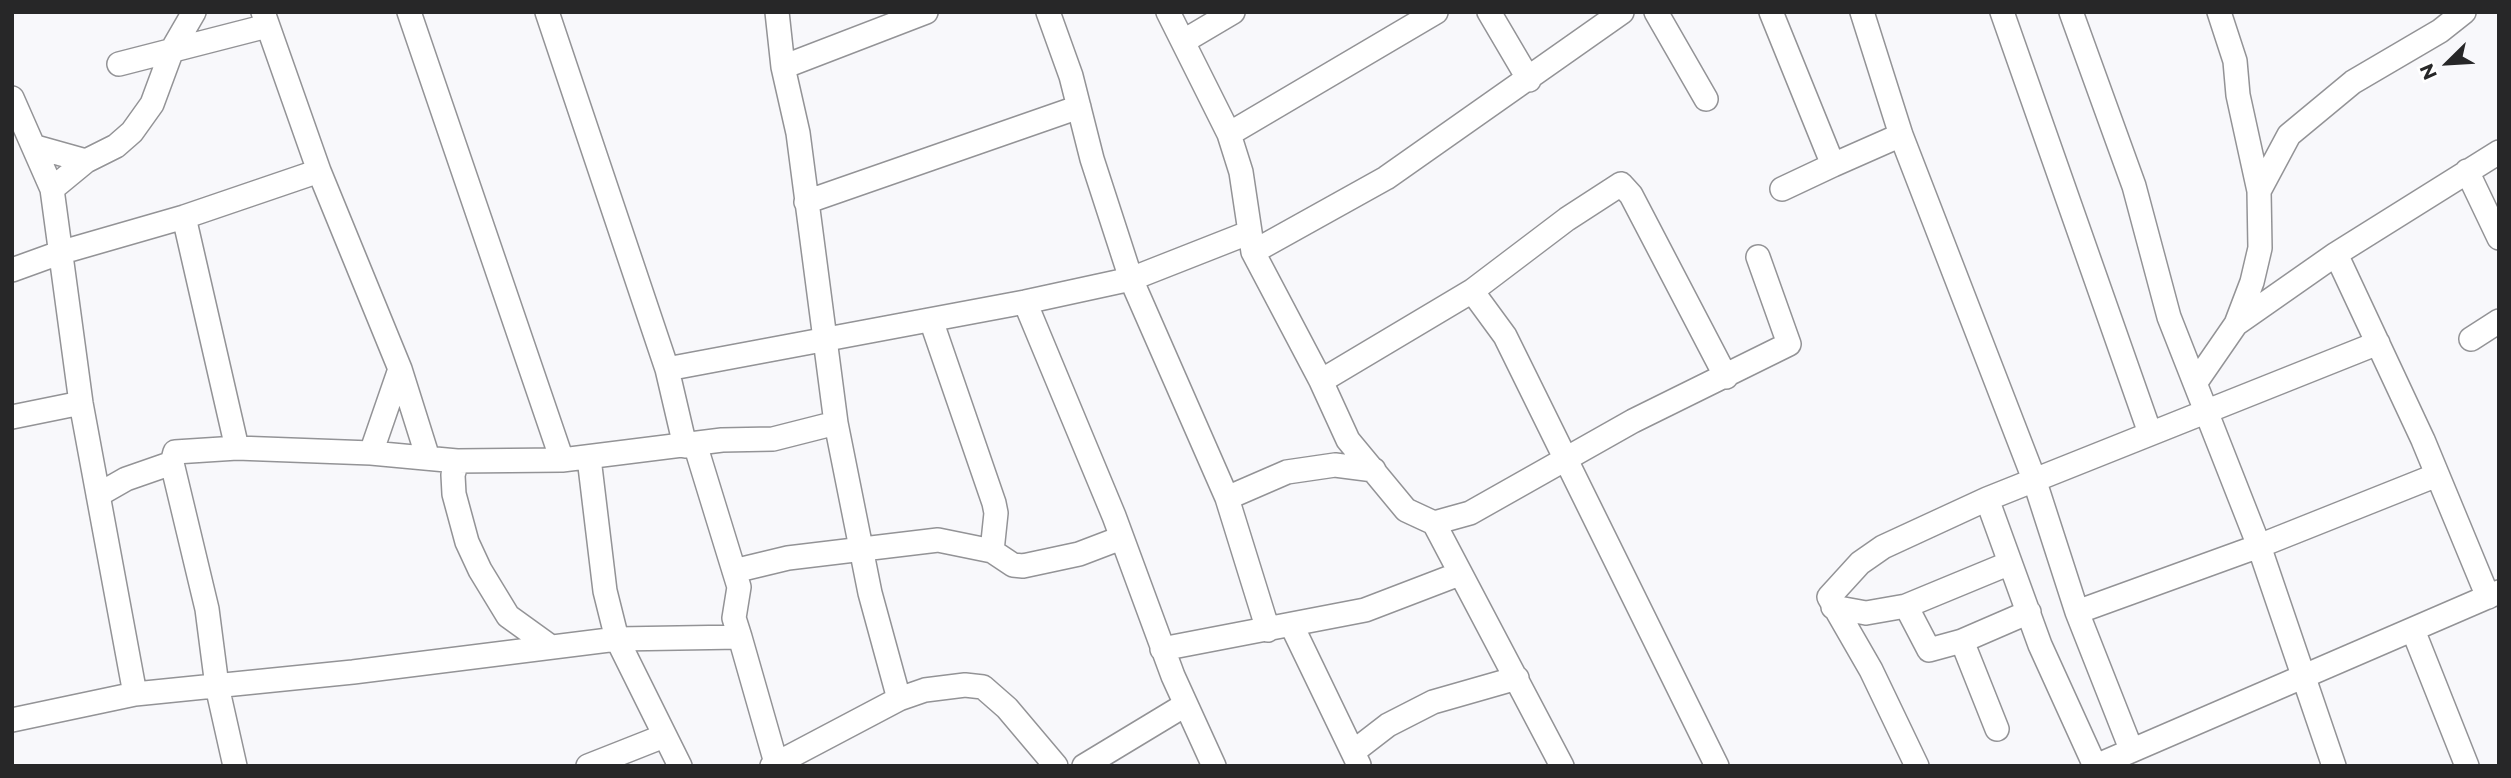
<!DOCTYPE html>
<style>
body{margin:0}
#map{position:relative;width:2511px;height:778px;overflow:hidden;background:#f8f8fb;font-family:Montserrat,sans-serif}
canvas{display:block}
.frame{position:absolute;inset:0;border:14px solid #272728;pointer-events:none}
.north{position:absolute;left:2413px;top:28px;width:70px;height:70px;-webkit-text-stroke:5px #fff;paint-order:stroke;rotate:246deg;font-size:19px;font-weight:700;line-height:28px;text-align:center;color:#272728}
.north::after{content:'';display:block;margin:auto;width:24px;height:32px;background:#272728;clip-path:polygon(50% 0,100% 100%,50% 72%,0 100%)}
</style>
<div id="map">
<canvas width="2511" height="778"></canvas>
<div class="frame"></div>
<div class="north">N</div>
</div>
<script>
const context = document.querySelector('canvas').getContext('2d');
context.lineJoin = 'round';
function shape(rows) {
  const path = new Path2D();
  for (const r of rows) {
    path.moveTo(r[0], r[1]);
    for (let i = 2; i < r.length; i += 2) path.lineTo(r[i], r[i + 1]);
  }
  return path;
}
function strokePath(path, color, width, dash) {
  context.strokeStyle = color;
  context.lineWidth = width;
  context.lineCap = dash ? 'butt' : 'round';
  context.setLineDash(dash || []);
  context.stroke(path);
}
const minor = shape([
 [263,12,319,171,400,369,428,458],
 [409,12,562,460],
 [547,12,667,369,685,446],
 [777,12,783,67,798,133,836,423,870,593,899,699],
 [1048,12,1071,76,1092,159,1131,279,1227,498,1268,630],
 [1168,12,1229,134,1241,172,1253,252,1321,381,1348,440,1406,510,1434,523,1562,766],
 [1489,12,1529,80],
 [1656,12,1706,99],
 [1771,12,1833,165,1782,189],
 [1862,12,1901,135,2034,479,2077,612,2131,749],
 [2002,12,2150,433],
 [2071,12,2134,186,2169,317,2259,546,2334,766],
 [2219,12,2235,61,2238,95,2259,191],
 [1184,41,1233,12],
 [119,64,267,26],
 [783,67,926,12],
 [12,98,52,189,81,403,135,694],
 [1229,134,1436,12],
 [36,147,86,161],
 [1833,165,1901,135],
 [2467,171,2499,238],
 [52,189,86,161,116,146,132,132,152,104,172,50,194,12],
 [806,202,1079,107],
 [184,217,237,448],
 [1253,252,1386,178,1622,12],
 [2336,254,2423,440,2488,597],
 [12,270,59,253,184,217,319,171],
 [1472,291,1505,336,1717,766],
 [1025,302,1114,516,1173,676,1214,766],
 [931,320,994,503,996,513,992,551],
 [2236,324,2252,282,2260,248,2259,191,2289,135,2353,82,2440,31,2464,12],
 [2471,339,2499,321],
 [667,369,1025,302,1131,279,1248,233],
 [1321,381,1472,291,1567,219,1621,184,1631,195,1726,377],
 [2196,382,2236,324,2336,254,2499,152],
 [12,417,81,403],
 [371,453,400,369],
 [589,458,605,591,617,639,680,766],
 [457,461,453,475,454,494,467,542,480,570,508,616,551,647],
 [98,495,126,479,172,463],
 [1227,498,1287,472,1335,465,1374,470],
 [1987,499,2378,343],
 [1434,523,1470,513,1633,421,1789,344,1758,257],
 [734,571,788,558,938,540,992,551,1013,565,1023,566,1079,554,1121,538],
 [1906,606,1929,650,1962,641,2029,612],
 [1833,607,1866,613,1906,606,2010,563],
 [2077,612,2259,546,2437,475],
 [1292,626,1359,765],
 [2413,630,2467,766],
 [740,637,776,763],
 [1962,641,1997,729],
 [1162,649,1365,610,1459,574],
 [12,720,135,694,353,672,617,639,740,637,734,618,739,587,695,444],
 [1353,752,1388,725,1433,702,1517,678],
 [235,766,217,686,207,609,172,463,175,452,237,448,371,453,457,461,562,460,722,440,773,439,836,423],
 [588,766,664,736],
 [772,766,899,699,925,690,965,685,983,687,1007,708,1056,766],
 [1084,766,1185,705],
 [1917,766,1871,670,1829,597,1860,563,1883,547,1987,499,2040,645,2095,766],
 [2096,766,2499,592]
]);
strokePath(minor, '#939396', 26);
strokePath(minor, '#fff', 23);
</script>
